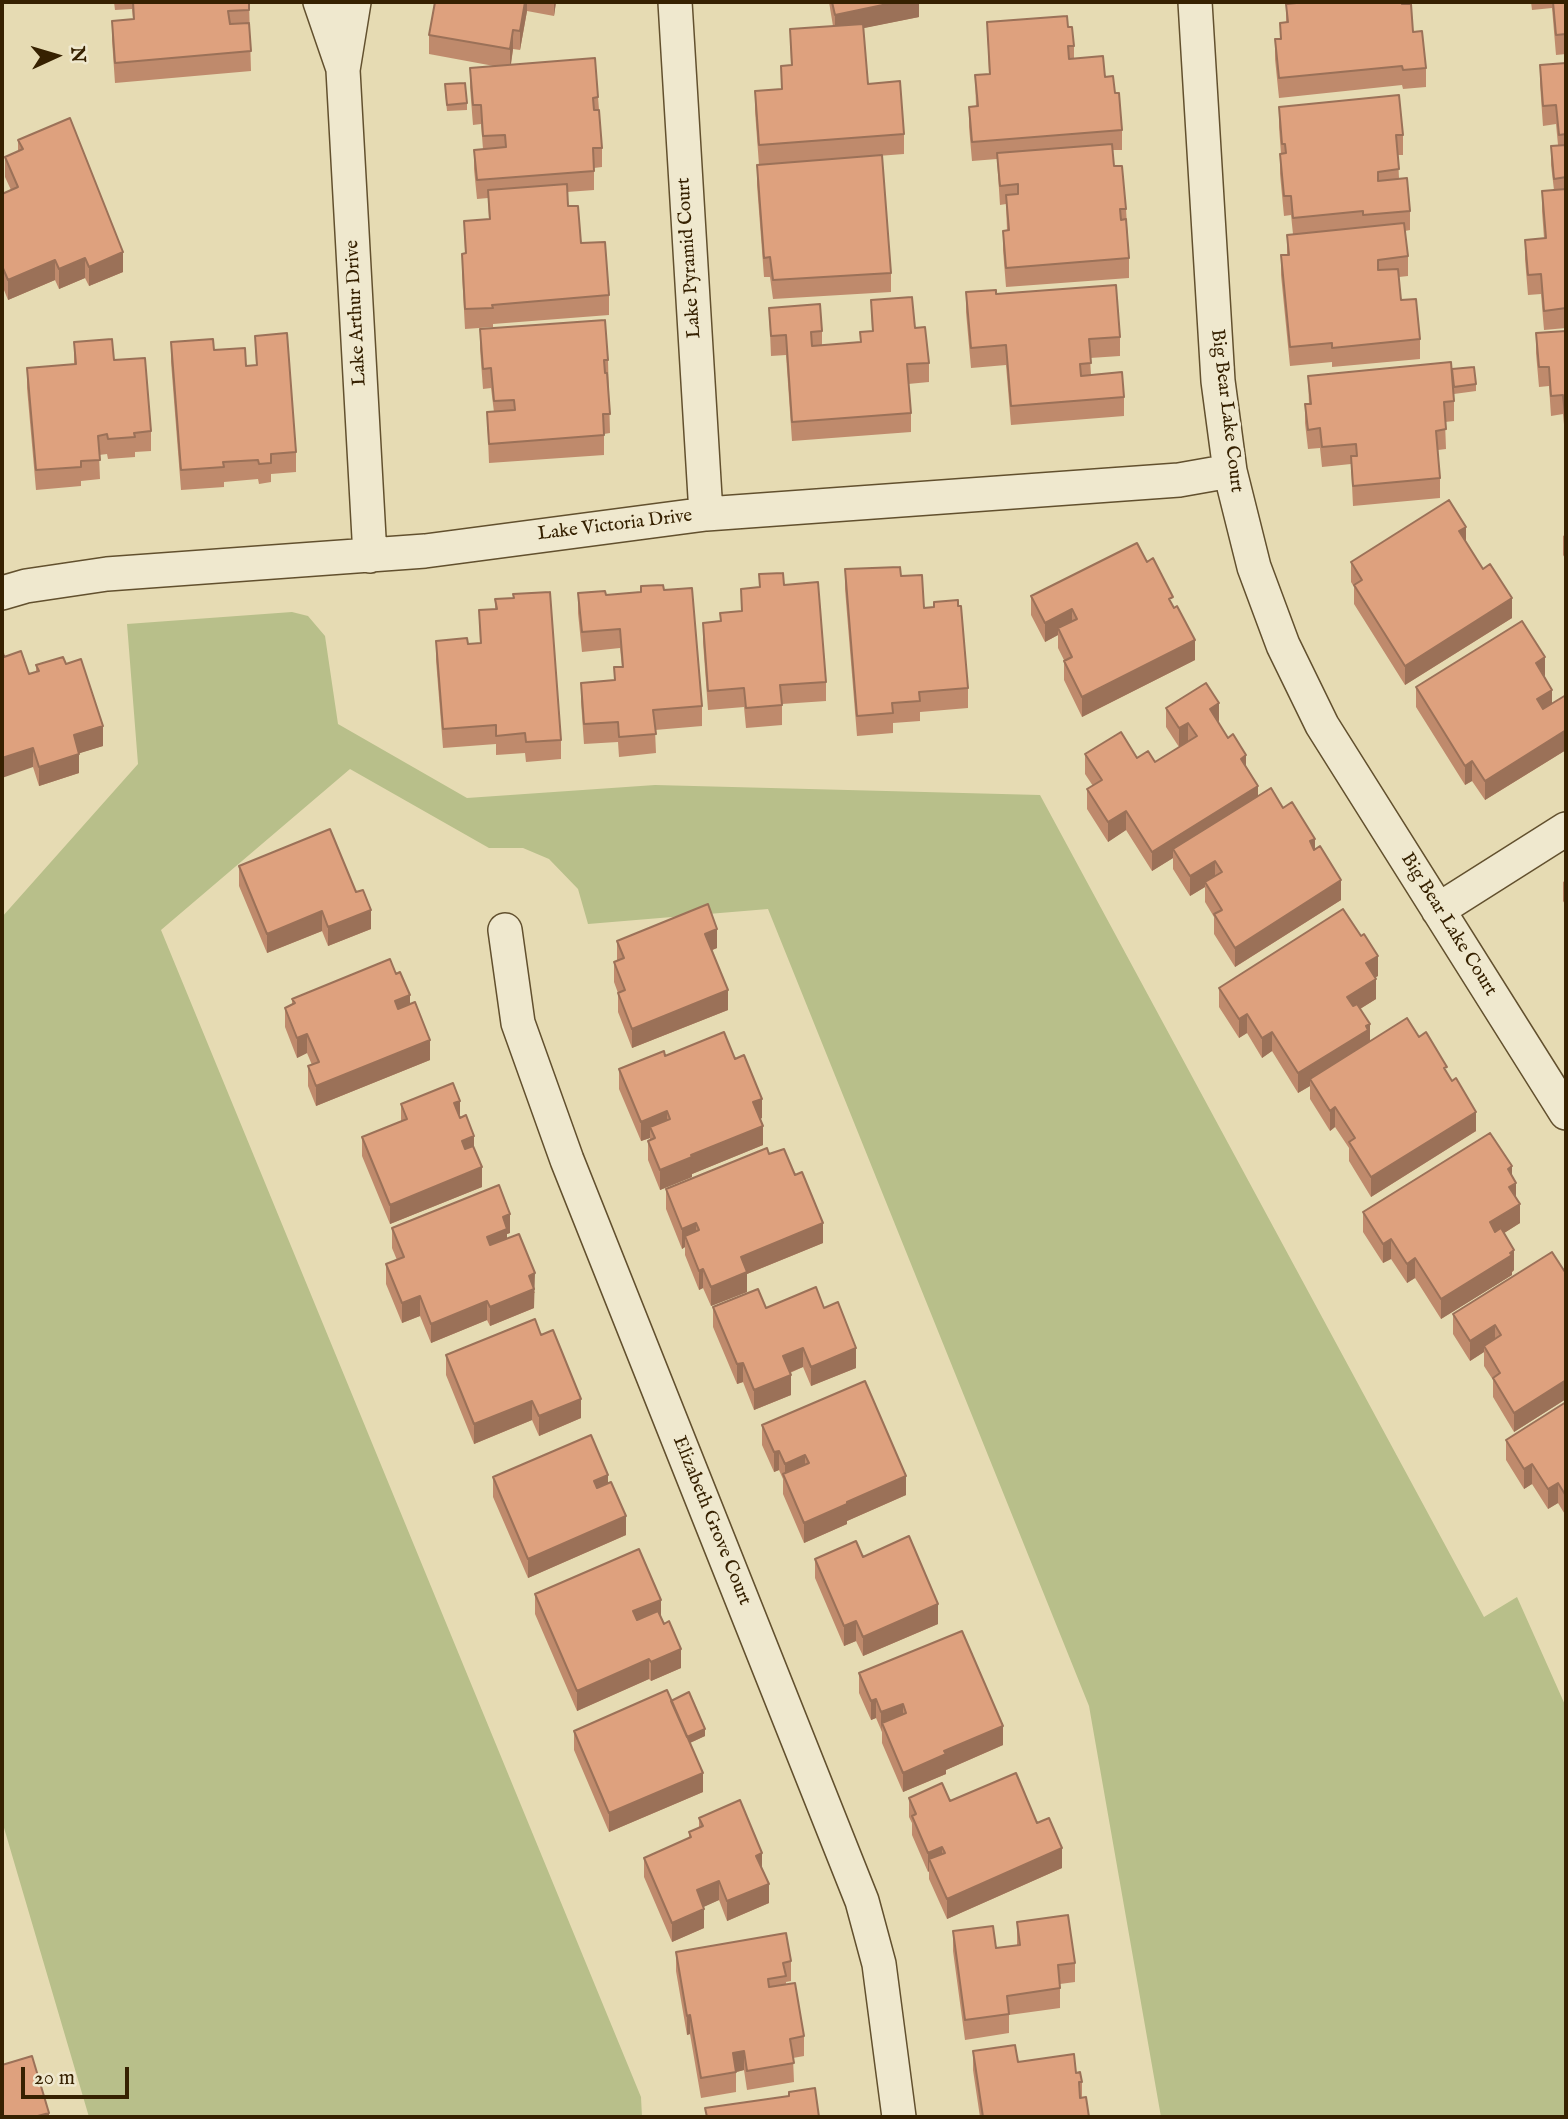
<!DOCTYPE html>
<style>
body{margin:0}
#map{position:relative;width:1568px;height:2119px;overflow:hidden;background:#e6dbb3;font-family:"IM FELL English",serif}
canvas{display:block}
.frame{position:absolute;inset:0;border:4px solid #362101;pointer-events:none}
.north{position:absolute;left:21px;top:21px;width:70px;height:70px;-webkit-text-stroke:5px #efe8ce;paint-order:stroke;rotate:86deg;font-size:19px;font-weight:700;line-height:28px;text-align:center;color:#362101}
.north::after{content:'';display:block;margin:auto;width:24px;height:32px;background:#362101;clip-path:polygon(50% 0,100% 100%,50% 72%,0 100%)}
.scale{position:absolute;left:21px;top:2067px;width:108px;height:32px;box-sizing:border-box;border:4px solid #362101;border-top:0;padding-left:9px;font-size:21px;line-height:24px;white-space:nowrap;color:#362101;-webkit-text-stroke:5px #efe8ce;paint-order:stroke}
</style>
<div id="map">
<canvas width="1568" height="2119"></canvas>
<div class="frame"></div>
<div class="north">N</div>
<div class="scale">20 m</div>
</div>
<script>
const context = document.querySelector('canvas').getContext('2d');
context.lineJoin = 'round';
function fillPath(path, color) {
  context.fillStyle = color;
  context.fill(path, 'evenodd');
}
function shape(rows) {
  const path = new Path2D();
  for (const r of rows) {
    path.moveTo(r[0], r[1]);
    for (let i = 2; i < r.length; i += 2) path.lineTo(r[i], r[i + 1]);
  }
  return path;
}
function strokePath(path, color, width, dash) {
  context.strokeStyle = color;
  context.lineWidth = width;
  context.lineCap = dash ? 'butt' : 'round';
  context.setLineDash(dash || []);
  context.stroke(path);
}
function write(font, color, halo, rows, align = 'center') {
  context.font = font + ' "IM FELL English",serif';
  context.lineWidth = 7;
  context.setLineDash([]);
  context.textBaseline = 'middle';
  context.strokeStyle = halo;
  context.fillStyle = color;
  for (const [text, x, y, turn = 0] of rows) {
    context.save();
    context.translate(x, y);
    context.rotate((+turn || 0) * Math.PI / 180);
    context.textAlign = isNaN(turn) ? turn : align;
    if (halo) context.strokeText(text, 0, 0);
    context.fillText(text, 0, 0);
    context.restore();
  }
}
const green = shape([
 [292,612,308,616,325,636,338,724,467,798,655,785,1040,795,1484,1617,1517,1597,1566,1707,1566,2117,1161,2117,1089,1706,768,909,588,924,578,889,549,859,523,848,489,848,350,769,161,930,641,2097,642,2117,89,2117,2,1821,2,917,138,764,127,624]
]);
const street = shape([
 [320,2,342,66],
 [354,2,343,70,370,556],
 [675,2,706,514],
 [1195,2,1218,381,1230,471,1254,567,1283,645,1322,725,1566,1113],
 [2,593,26,586,107,574,425,551,706,514,1179,480,1230,471],
 [1438,910,1566,829],
 [505,930,518,1023,567,1160,862,1901,879,1964,899,2117]
]);
const wall = shape([
 [114,2,249,2,251,71,115,83,112,40,112,21,133,19,132,9,115,10],
 [435,2,556,2,554,16,527,11,520,50,513,49,511,65,598,97,602,148,602,167,594,168,594,190,567,192,568,206,581,243,609,295,609,315,493,324,493,327,465,329,462,273,462,254,465,253,464,221,489,219,488,198,477,199,474,169,474,150,483,149,481,124,473,125,470,87,470,68,494,66,429,54,429,35],
 [829,2,919,2,919,17,863,28,868,84,904,134,904,154,759,165,755,111,755,91,781,89,781,66,791,65,790,29,833,26],
 [1531,2,1566,2,1566,54,1556,55,1552,8,1532,10],
 [1286,4,1402,4,1426,68,1426,87,1403,89,1402,85,1279,98,1275,59,1275,39,1280,39,1280,23,1286,22],
 [987,22,1068,27,1074,46,1074,59,1105,77,1115,93,1122,130,1122,150,1112,150,1114,166,1126,209,1129,258,1129,278,1006,287,1003,250,1003,231,1007,230,1006,204,1000,205,997,159,972,161,969,127,969,107,976,107,975,75,989,74],
 [1566,63,1566,328,1544,330,1541,294,1528,295,1525,259,1525,240,1544,238,1542,211,1542,191,1554,190,1551,165,1551,146,1558,145,1556,124,1543,126,1540,84,1540,65],
 [445,91,467,103,467,110,447,111],
 [1279,107,1403,135,1403,155,1398,155,1399,179,1410,211,1410,230,1405,231,1408,256,1408,276,1399,277,1401,300,1420,339,1420,359,1332,367,1332,362,1290,366,1281,275,1281,255,1287,255,1287,235,1293,234,1291,215,1284,216,1280,174,1280,154,1281,154,1279,127],
 [18,140,123,272,89,286,85,278,59,289,55,280,8,300,2,285,2,194,11,190,5,177,5,157,18,151],
 [757,165,891,273,891,292,773,299,770,277,764,277,757,185],
 [966,292,996,294,1120,337,1120,356,1090,358,1091,375,1124,397,1124,416,1011,425,1006,365,971,368,966,312],
 [871,300,915,328,929,363,929,382,908,384,911,413,911,432,792,441,786,355,771,356,769,308,822,331,822,345,860,342,860,332,872,331],
 [480,329,608,360,610,433,604,434,604,455,489,463,487,412,494,412,491,388,483,389,480,349],
 [1566,331,1566,445,1563,414,1551,416,1549,386,1539,387,1536,353,1536,333],
 [255,336,296,452,296,472,271,474,271,482,259,484,258,479,224,482,224,487,181,490,171,362,171,342,214,350,246,366,256,365],
 [74,342,114,360,151,431,151,451,135,452,135,457,108,459,107,454,99,455,100,479,81,481,81,486,36,490,27,388,27,368,74,364],
 [1452,369,1476,384,1476,391,1454,394],
 [1308,376,1454,401,1454,421,1445,422,1446,449,1438,450,1440,478,1440,498,1353,506,1351,464,1322,467,1320,448,1308,449,1305,423,1305,404,1309,404],
 [1566,534,1566,560,1563,555,1563,536],
 [1466,542,1512,618,1405,685,1354,604,1354,587,1351,582,1351,562],
 [1147,562,1173,606,1195,660,1082,717,1064,680,1064,660,1058,648,1058,635,1045,642,1031,615,1031,596],
 [845,569,901,576,924,608,968,688,968,708,920,712,920,721,893,723,893,733,857,736,845,589],
 [759,574,784,585,826,682,826,701,782,704,782,725,746,728,744,707,708,710,703,642,703,623,720,621,720,613,741,612,741,589,759,587],
 [664,590,702,706,702,726,655,730,656,753,619,757,618,742,584,744,581,702,581,683,614,680,614,667,622,667,620,648,582,652,578,613,578,593,606,595],
 [495,599,561,740,561,759,526,762,525,753,496,755,496,744,443,748,436,660,436,641,468,644,480,643,479,610,495,609],
 [4,657,29,674,36,672,36,665,66,664,103,746,79,753,79,773,39,786,33,767],
 [1545,677,1552,704,1566,695,1566,750,1485,800,1472,781,1465,785,1416,707,1416,687],
 [1166,708,1218,723,1246,767,1258,797,1283,808,1315,849,1341,900,1235,967,1214,934,1214,917,1205,902,1205,887,1190,896,1173,869,1173,858,1152,871,1126,830,1108,842,1087,809,1087,789,1093,786,1085,774,1085,754,1137,758,1155,762,1179,747,1166,727],
 [239,866,371,929,328,946,322,931,267,953,239,886],
 [1566,880,1566,906,1563,901,1563,882],
 [617,941,717,948,712,950,728,1010,632,1048,618,1012,618,993,614,982,614,962,617,961],
 [1378,976,1375,977,1376,999,1360,1009,1370,1041,1419,1037,1447,1074,1476,1131,1371,1197,1349,1161,1349,1148,1335,1127,1330,1131,1310,1099,1310,1086,1298,1093,1272,1051,1262,1058,1247,1033,1239,1038,1219,1007,1219,988],
 [292,999,410,1005,430,1060,316,1106,308,1086,308,1066,312,1065,307,1053,297,1058,285,1027,285,1008,292,1004],
 [665,1056,735,1059,762,1118,760,1119,763,1145,692,1174,692,1177,660,1190,648,1160,648,1141,650,1140,650,1138,641,1141,619,1089,619,1069],
 [401,1104,460,1118,474,1147,482,1187,390,1224,362,1156,362,1137,401,1121],
 [769,1154,823,1243,747,1274,747,1292,711,1306,703,1288,699,1290,685,1255,685,1247,682,1249,666,1209,666,1189],
 [1512,1175,1520,1223,1504,1233,1514,1270,1512,1272,1512,1275,1441,1319,1415,1278,1407,1283,1391,1259,1383,1263,1363,1232,1363,1212],
 [392,1228,510,1233,507,1234,507,1239,535,1293,534,1293,534,1308,490,1326,487,1320,431,1343,420,1316,402,1323,386,1284,386,1264,397,1260,392,1248],
 [1566,1270,1566,1399,1514,1432,1493,1397,1493,1380,1484,1366,1484,1352,1470,1361,1453,1334,1453,1314],
 [713,1307,824,1308,856,1368,811,1386,803,1367,790,1373,791,1395,754,1410,743,1382,737,1384,713,1327],
 [541,1335,581,1418,539,1436,532,1420,474,1444,446,1375,446,1355],
 [1566,1402,1566,1516,1558,1503,1548,1509,1532,1484,1524,1489,1506,1460,1506,1440],
 [762,1425,906,1495,847,1521,847,1524,804,1543,783,1494,783,1479,779,1470,774,1472,762,1445],
 [493,1477,608,1483,626,1535,528,1578,493,1497],
 [863,1557,938,1624,863,1656,856,1641,844,1646,815,1578,815,1559],
 [535,1594,661,1619,681,1668,651,1681,649,1679,577,1711,535,1614],
 [859,1673,1003,1745,946,1770,946,1774,903,1792,882,1743,882,1732,876,1718,871,1720,859,1693],
 [671,1701,705,1736,690,1743,703,1792,609,1832,574,1750,574,1731],
 [909,1798,950,1801,1037,1823,1062,1868,947,1919,929,1879,929,1871,928,1872,912,1835,912,1823,909,1817],
 [699,1818,762,1869,769,1903,727,1921,719,1900,703,1907,704,1928,672,1942,644,1877,644,1858,689,1838,689,1832,699,1828],
 [1017,1922,1075,1963,1075,1982,1060,1984,1060,2008,1009,2015,1009,2033,965,2040,953,1951,953,1931,996,1948,1017,1945],
 [676,1952,791,1961,791,1981,786,1982,786,1985,804,2036,804,2056,793,2058,794,2082,747,2090,744,2070,736,2072,736,2092,701,2098,690,2034,687,2035,676,1971],
 [973,2051,1018,2062,1076,2073,1082,2082,1082,2097,1089,2117,980,2117,973,2070]
]);
const shadedWall = shape([
 [525,2,527,2,527,11,520,50,520,31],
 [554,2,556,2,554,16],
 [897,2,919,2,919,17,835,34,835,15],
 [513,30,513,49,510,69,510,49],
 [123,252,123,272,89,286,89,267],
 [85,258,85,278,59,289,59,269],
 [55,260,55,280,8,300,8,280],
 [1466,527,1466,547,1459,531],
 [1512,598,1512,618,1405,685,1405,666],
 [1072,609,1072,628,1058,628,1058,635,1045,642,1045,623],
 [1195,640,1195,660,1082,717,1082,697],
 [1545,657,1545,677,1536,663],
 [1552,690,1552,709,1537,719,1537,699],
 [1219,703,1219,723,1210,709],
 [1188,723,1188,742,1179,748,1179,728],
 [103,726,103,746,74,755,74,735],
 [1566,730,1566,750,1485,800,1485,781],
 [33,748,33,767,2,778,2,758],
 [79,754,79,773,39,786,39,767],
 [1246,755,1246,775,1241,759],
 [1472,761,1472,781,1465,785,1465,766],
 [1258,786,1258,805,1173,849,1173,858,1152,871,1152,852],
 [1126,811,1126,830,1108,842,1108,822],
 [3,823,3,843,2,843,2,824],
 [1315,839,1315,858,1310,841],
 [1215,861,1215,880,1205,882,1205,887,1190,896,1190,876],
 [1341,880,1341,900,1235,967,1235,948],
 [371,910,371,929,328,946,328,927],
 [322,911,322,931,267,953,267,934],
 [717,929,717,948,705,953,705,934],
 [1378,956,1378,976,1366,983,1366,963],
 [1376,979,1376,999,1347,1017,1347,997],
 [728,990,728,1010,632,1048,632,1029],
 [410,995,410,1015,395,1021,395,1001],
 [1247,1014,1247,1033,1239,1038,1239,1019],
 [1370,1024,1370,1044,1310,1079,1310,1086,1298,1093,1298,1073],
 [1272,1032,1272,1051,1262,1058,1262,1038],
 [307,1034,307,1053,297,1058,297,1038],
 [430,1040,430,1060,316,1106,316,1086],
 [762,1099,762,1118,753,1122,753,1102],
 [460,1101,460,1120,454,1103],
 [1335,1107,1335,1127,1330,1131,1330,1111],
 [667,1111,667,1131,650,1127,650,1138,641,1141,641,1122],
 [1476,1112,1476,1131,1371,1197,1371,1177],
 [763,1126,763,1145,692,1174,692,1177,660,1190,660,1170,691,1155],
 [474,1136,474,1156,462,1160,462,1141],
 [1512,1166,1512,1186,1516,1183,1516,1202,1509,1207,1508,1169],
 [482,1167,482,1187,390,1224,390,1205],
 [1520,1204,1520,1223,1490,1242,1490,1222],
 [510,1214,510,1233,507,1234,507,1248,487,1257,487,1237,503,1217],
 [696,1223,696,1243,685,1236,685,1247,682,1249,682,1229],
 [823,1223,823,1243,747,1274,747,1292,711,1306,711,1287,741,1257],
 [1391,1239,1391,1259,1383,1263,1383,1244],
 [1514,1250,1514,1270,1512,1272,1512,1275,1441,1319,1441,1299],
 [1415,1258,1415,1278,1407,1283,1407,1264],
 [703,1269,703,1288,699,1290,699,1271],
 [535,1273,534,1308,490,1326,490,1307,529,1276],
 [420,1296,420,1316,402,1323,402,1303],
 [487,1301,487,1320,431,1343,431,1324],
 [1495,1325,1495,1345,1484,1346,1484,1352,1470,1361,1470,1341],
 [803,1348,803,1367,783,1375,783,1356],
 [856,1348,856,1368,811,1386,811,1367],
 [743,1363,743,1382,737,1384,737,1364],
 [791,1375,791,1395,754,1410,754,1390],
 [1566,1380,1566,1399,1514,1432,1514,1413],
 [581,1399,581,1418,539,1436,539,1416],
 [532,1401,532,1420,474,1444,474,1424],
 [779,1451,779,1470,774,1472,774,1452],
 [805,1455,805,1474,785,1478,785,1464],
 [1532,1464,1532,1484,1524,1489,1524,1469],
 [608,1475,608,1494,594,1500,594,1481],
 [906,1476,906,1495,847,1521,847,1524,804,1543,804,1523,847,1502],
 [1558,1483,1558,1503,1548,1509,1548,1489],
 [626,1516,626,1535,528,1578,528,1559],
 [661,1600,661,1619,633,1631,633,1611],
 [938,1604,938,1624,863,1656,863,1637],
 [856,1621,856,1641,844,1646,844,1626],
 [681,1649,681,1668,651,1681,651,1662],
 [649,1659,649,1679,577,1711,577,1691],
 [876,1699,876,1718,871,1720,871,1701],
 [903,1704,903,1723,882,1723,881,1732,881,1712],
 [1003,1726,1003,1745,946,1770,946,1774,903,1792,903,1773,944,1751],
 [705,1729,705,1736,683,1746,683,1739],
 [703,1773,703,1792,609,1832,609,1813],
 [942,1847,942,1866,929,1859,929,1871,928,1872,928,1853],
 [1062,1848,1062,1868,947,1919,947,1899],
 [762,1853,762,1873,756,1856],
 [719,1881,719,1900,697,1910,697,1890],
 [769,1884,769,1903,727,1921,727,1901],
 [704,1909,704,1928,672,1942,672,1923],
 [690,2015,690,2034,687,2035,687,2016],
 [744,2051,744,2070,733,2073,733,2053],
 [49,2113,49,2117,34,2117]
]);
const building = shape([
 [133,2,249,2,249,10,228,11,230,24,249,23,251,51,115,63,112,21,134,19,133,2],
 [435,2,525,2,520,31,513,30,510,49,429,35,435,2],
 [832,2,897,2,835,15,832,2],
 [1307,2,1401,2,1402,4,1411,4,1413,32,1422,31,1426,68,1403,70,1402,66,1279,78,1275,39,1281,39,1280,23,1288,22,1286,4,1307,2],
 [1553,2,1566,2,1566,34,1556,35,1553,2],
 [1067,16,1068,27,1072,27,1074,46,1068,46,1069,59,1103,56,1105,77,1113,76,1115,93,1119,93,1122,130,972,142,969,107,978,106,975,75,990,74,987,22,1067,16],
 [863,24,868,84,900,81,904,134,759,145,755,91,782,89,781,66,792,65,790,29,863,24],
 [595,58,598,97,593,98,594,110,599,110,602,148,593,148,594,171,477,180,474,150,506,147,505,135,483,136,481,105,473,105,470,68,595,58],
 [1566,63,1566,134,1559,135,1556,105,1543,106,1540,65,1566,63],
 [465,83,467,103,447,105,445,84,465,83],
 [1399,95,1403,135,1396,135,1399,169,1378,172,1378,181,1407,178,1410,211,1363,215,1363,211,1293,218,1291,196,1284,196,1280,154,1286,153,1285,144,1282,144,1279,107,1399,95],
 [70,118,123,252,89,267,85,258,59,269,55,260,8,280,2,266,2,194,18,187,5,157,23,149,18,140,70,118],
 [1112,144,1114,166,1122,166,1126,209,1120,209,1121,220,1126,219,1129,258,1006,268,1003,231,1009,230,1006,195,1018,194,1018,184,1000,186,997,153,1112,144],
 [1566,145,1566,177,1554,179,1551,146,1566,145],
 [882,155,891,273,773,280,770,257,764,258,757,165,882,155],
 [567,184,568,206,578,206,581,243,605,242,609,295,492,305,493,308,465,309,462,254,466,253,464,221,490,219,488,190,567,184],
 [1566,189,1566,308,1544,311,1541,274,1528,275,1525,240,1546,238,1542,191,1566,189],
 [1404,223,1408,256,1378,260,1378,270,1398,269,1401,300,1416,299,1420,339,1332,348,1332,343,1290,347,1281,255,1289,255,1287,235,1404,223],
 [1116,285,1120,337,1089,339,1091,363,1080,364,1081,376,1122,372,1124,397,1011,406,1006,345,971,348,966,292,996,290,996,294,1116,285],
 [912,297,915,328,925,327,929,363,907,364,911,413,792,422,786,335,771,336,769,308,820,304,822,331,811,332,812,346,861,342,860,332,873,331,871,300,912,297],
 [605,320,608,360,604,360,605,373,607,373,610,414,603,414,604,435,489,444,487,412,515,410,514,400,494,401,491,368,483,369,480,329,605,320],
 [1566,331,1566,425,1563,395,1551,396,1549,367,1539,367,1536,333,1566,331],
 [287,333,296,452,271,454,271,463,259,464,258,460,223,462,224,467,181,470,171,342,213,339,214,350,245,348,246,366,257,365,255,336,287,333],
 [112,339,114,360,145,358,151,431,134,433,135,437,108,439,107,434,98,436,100,460,81,461,81,467,36,470,27,368,76,364,74,342,112,339],
 [1451,362,1454,401,1444,402,1446,429,1436,431,1440,478,1353,486,1351,456,1357,456,1356,444,1322,447,1320,428,1308,430,1305,404,1311,404,1308,376,1451,362],
 [1474,367,1476,384,1454,387,1452,369,1474,367],
 [1449,500,1466,527,1459,531,1483,569,1490,564,1512,598,1405,666,1354,585,1362,580,1351,562,1449,500],
 [1137,543,1147,562,1153,558,1173,597,1169,599,1174,608,1177,606,1195,640,1082,697,1064,661,1072,657,1058,628,1077,619,1072,609,1045,623,1031,596,1137,543],
 [900,567,901,576,922,575,924,608,934,607,934,602,958,600,958,606,961,606,968,688,919,692,920,701,892,703,893,713,857,716,845,569,900,567],
 [783,573,784,585,818,582,826,682,780,685,782,705,746,708,744,688,708,691,703,623,721,621,720,613,742,611,741,589,760,587,759,574,783,573],
 [663,585,664,590,692,588,702,706,653,710,656,734,619,737,618,722,584,724,581,683,615,680,614,667,623,667,620,629,582,632,578,593,605,591,606,595,641,592,641,586,663,585],
 [550,592,561,740,526,742,525,733,496,736,496,725,443,729,436,641,467,638,468,644,481,643,479,610,497,609,495,599,514,598,513,594,550,592],
 [1522,621,1545,657,1536,663,1552,690,1537,699,1543,709,1566,695,1566,730,1485,781,1472,761,1465,766,1416,687,1522,621],
 [2,649,4,657,21,651,29,674,39,671,36,665,63,657,66,664,81,659,103,726,74,735,79,754,39,767,33,748,2,758,2,649],
 [1206,683,1219,703,1210,709,1228,738,1233,734,1246,755,1241,759,1258,786,1152,852,1126,811,1108,822,1087,789,1102,780,1085,754,1121,732,1137,758,1148,751,1155,762,1197,736,1188,723,1179,728,1166,708,1206,683],
 [1271,788,1283,808,1292,802,1315,839,1310,841,1314,850,1320,846,1341,880,1235,948,1214,914,1222,910,1205,882,1222,872,1215,861,1190,876,1173,849,1271,788],
 [330,829,356,892,363,890,371,910,328,927,322,911,267,934,239,866,330,829],
 [708,904,717,929,705,934,728,990,632,1029,618,993,625,990,614,962,624,958,617,941,708,904],
 [1343,909,1361,936,1364,934,1378,956,1366,963,1376,979,1347,997,1353,1006,1357,1004,1370,1024,1366,1026,1368,1030,1298,1073,1272,1032,1262,1038,1247,1014,1239,1019,1219,988,1343,909],
 [390,959,396,974,400,972,410,995,395,1001,398,1009,415,1002,430,1040,316,1086,308,1066,319,1062,307,1034,297,1038,285,1008,295,1003,292,999,390,959],
 [1407,1018,1419,1037,1426,1032,1447,1067,1444,1068,1452,1081,1456,1078,1476,1112,1371,1177,1349,1142,1355,1138,1335,1107,1330,1111,1310,1079,1407,1018],
 [724,1032,735,1059,744,1055,762,1099,753,1102,763,1126,691,1155,692,1157,660,1170,648,1141,655,1138,650,1127,670,1119,667,1111,641,1122,619,1069,664,1051,665,1056,724,1032],
 [453,1083,460,1101,454,1103,460,1118,466,1115,474,1136,462,1141,465,1149,473,1146,482,1167,390,1205,362,1137,407,1119,401,1104,453,1083],
 [1490,1133,1512,1166,1508,1169,1516,1183,1509,1187,1520,1204,1490,1222,1495,1232,1501,1228,1514,1250,1510,1253,1512,1255,1441,1299,1415,1258,1407,1264,1391,1239,1383,1244,1363,1212,1490,1133],
 [767,1148,769,1154,784,1149,795,1175,802,1172,823,1223,741,1257,747,1272,711,1287,703,1269,699,1271,685,1236,699,1230,696,1223,682,1229,666,1189,767,1148],
 [499,1185,510,1214,503,1217,507,1229,487,1237,490,1245,519,1234,535,1273,529,1276,534,1289,490,1307,487,1301,431,1324,420,1296,402,1303,386,1264,404,1257,392,1228,499,1185],
 [1552,1252,1565,1272,1566,1270,1566,1380,1514,1413,1493,1378,1500,1373,1484,1346,1501,1335,1495,1325,1470,1341,1453,1314,1552,1252],
 [816,1287,824,1308,838,1302,856,1348,811,1367,803,1348,783,1356,791,1375,754,1390,743,1363,737,1364,713,1307,758,1289,766,1308,816,1287],
 [535,1319,541,1335,553,1330,581,1399,539,1416,532,1401,474,1424,446,1355,535,1319],
 [865,1381,906,1476,847,1502,847,1504,804,1523,783,1474,809,1463,805,1455,785,1464,779,1451,774,1452,762,1425,865,1381],
 [1566,1402,1566,1496,1558,1483,1548,1489,1532,1464,1524,1469,1506,1440,1566,1402],
 [591,1435,608,1475,594,1481,597,1488,611,1482,626,1516,528,1559,493,1477,591,1435],
 [909,1536,938,1604,863,1637,856,1621,844,1626,815,1559,856,1541,863,1557,909,1536],
 [639,1549,661,1600,633,1611,637,1620,658,1611,664,1624,669,1621,681,1649,651,1662,649,1659,577,1691,535,1594,639,1549],
 [962,1631,1003,1726,944,1751,946,1754,903,1773,882,1723,906,1713,903,1704,881,1712,876,1699,871,1701,859,1673,962,1631],
 [667,1690,703,1773,609,1813,574,1731,667,1690],
 [689,1692,705,1729,687,1737,671,1701,689,1692],
 [1016,1773,1037,1823,1049,1818,1062,1848,947,1899,929,1859,945,1853,942,1847,928,1853,912,1816,916,1814,909,1798,942,1783,950,1801,1016,1773],
 [740,1800,762,1853,756,1856,769,1884,727,1901,719,1881,697,1890,704,1909,672,1923,644,1858,691,1837,689,1832,703,1826,699,1818,740,1800],
 [1068,1915,1075,1963,1058,1965,1060,1988,1007,1996,1009,2014,965,2020,953,1931,993,1926,996,1948,1020,1945,1017,1922,1068,1915],
 [786,1933,791,1961,783,1963,786,1976,768,1979,769,1987,795,1983,804,2036,790,2039,794,2063,747,2071,744,2051,733,2053,736,2072,701,2078,690,2015,687,2016,676,1952,786,1933],
 [1015,2045,1018,2062,1074,2054,1076,2073,1080,2072,1082,2082,1079,2082,1080,2098,1086,2097,1089,2117,983,2117,973,2051,1015,2045],
 [32,2056,49,2113,34,2117,2,2117,2,2065,32,2056],
 [815,2088,819,2117,707,2117,705,2108,789,2096,789,2092,815,2088]
]);
const streetNames = [
 ["Lake Pyramid Court",690,258,-94],
 ["Lake Arthur Drive",357,313,-93],
 ["Big Bear Lake Court",1226,411,83],
 ["Lake Victoria Drive",615,526,-7],
 ["Big Bear Lake Court",1448,925,58],
 ["Elizabeth Grove Court",711,1521,68]
];
fillPath(green, '#b8bf8a');
strokePath(street, '#62502e', 36);
strokePath(street, '#efe8ce', 33);
fillPath(wall, '#bf8a6c');
fillPath(shadedWall, '#9b7158');
fillPath(building, '#dea17e');
strokePath(building, '#9b7158', 2);
write('19px', '#362101', '#efe8ce', streetNames);
</script>
